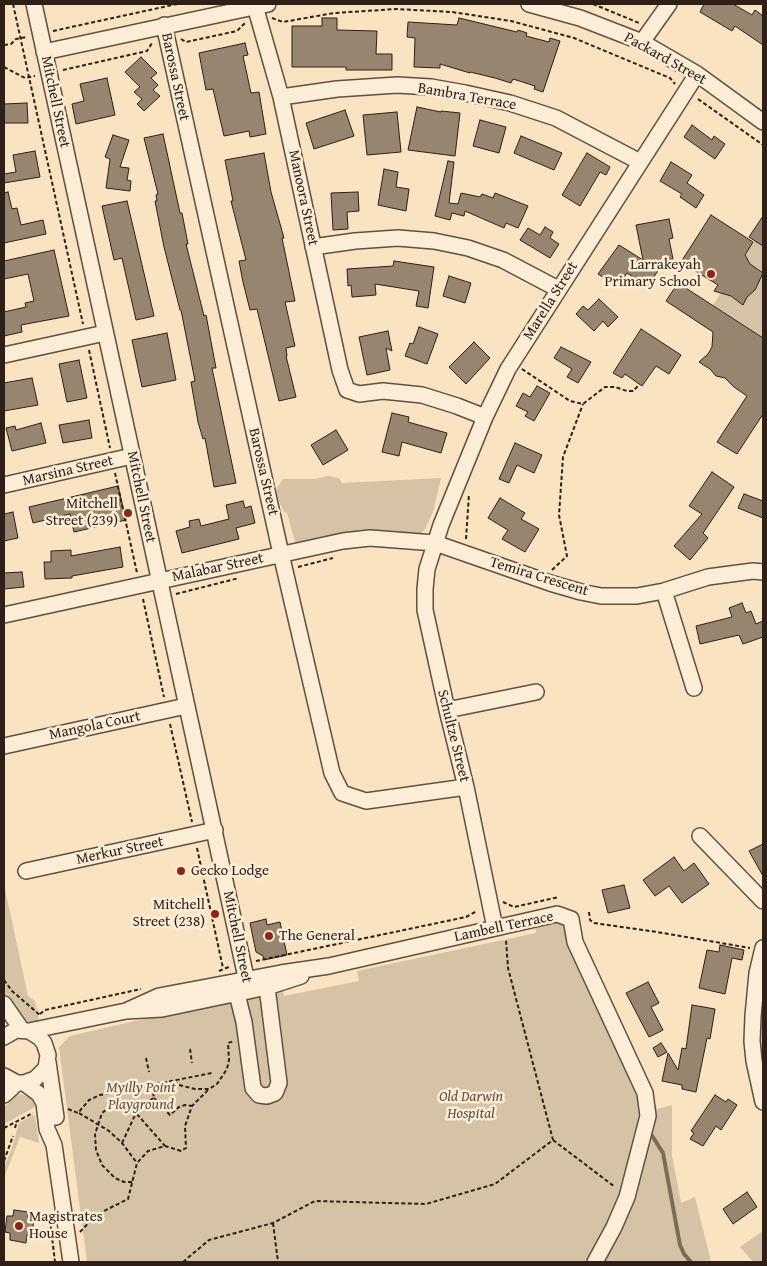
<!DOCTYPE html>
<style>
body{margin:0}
#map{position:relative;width:767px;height:1266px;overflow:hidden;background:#f9e3c0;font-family:"Gentium Book Plus",serif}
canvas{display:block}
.frame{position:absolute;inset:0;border:5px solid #2e1f19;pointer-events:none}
</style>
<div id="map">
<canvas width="767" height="1266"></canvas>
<div class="frame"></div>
</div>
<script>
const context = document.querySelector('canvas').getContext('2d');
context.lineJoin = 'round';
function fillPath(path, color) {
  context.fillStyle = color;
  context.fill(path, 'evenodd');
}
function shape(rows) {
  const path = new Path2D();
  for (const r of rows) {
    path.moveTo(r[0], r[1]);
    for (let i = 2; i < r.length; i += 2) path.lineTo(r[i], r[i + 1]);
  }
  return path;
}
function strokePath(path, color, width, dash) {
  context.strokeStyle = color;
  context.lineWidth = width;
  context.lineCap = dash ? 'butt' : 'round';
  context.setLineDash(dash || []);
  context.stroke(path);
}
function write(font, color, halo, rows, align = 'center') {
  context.font = font + ' "Gentium Book Plus",serif';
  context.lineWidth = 5;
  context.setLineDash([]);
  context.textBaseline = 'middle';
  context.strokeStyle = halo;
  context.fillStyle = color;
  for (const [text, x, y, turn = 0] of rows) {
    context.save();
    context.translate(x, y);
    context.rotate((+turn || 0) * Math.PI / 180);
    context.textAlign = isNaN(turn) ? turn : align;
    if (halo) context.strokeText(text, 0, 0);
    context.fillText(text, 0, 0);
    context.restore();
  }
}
const green = shape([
 [755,240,763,246,763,338,713,305],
 [328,476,339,478,342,483,441,478,433,512,425,529,417,537,371,532,295,542,287,513,284,512,276,494,277,488,283,479,315,479],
 [4,884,28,996,35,1001,39,1020,29,1023,19,1020,4,998],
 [559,921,564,927,629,1071,639,1067,657,1109,672,1105,672,1156,681,1203,695,1197,711,1262,87,1262,59,1047,70,1036,282,987,284,996,359,981,357,971,536,933,535,924],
 [763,972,763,1089,759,1077,758,1007],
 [19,1094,30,1097,35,1101,35,1107,4,1124,4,1108,12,1098],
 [33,1115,35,1116,39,1143,20,1137,4,1178,4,1168,12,1148,19,1123],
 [763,1231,763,1262,753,1262,740,1247]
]);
const stream = shape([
 [651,1134,663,1153,680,1245,684,1254,691,1262]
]);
const building = shape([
 [704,4,733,4,752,15,755,10,763,16,763,45,735,26,732,31,700,12,704,4],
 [322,18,337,18,337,30,377,31,376,54,392,54,392,70,346,70,346,67,292,67,292,26,322,26,322,18],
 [459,18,517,32,518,30,527,33,526,36,549,42,550,38,560,41,543,92,534,89,535,86,513,79,511,83,495,78,470,72,470,73,440,64,440,68,414,67,415,38,407,37,408,22,457,25,459,18],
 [245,43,248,55,243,56,251,93,259,92,266,134,250,137,249,131,224,136,213,89,206,90,199,53,245,43],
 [141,57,157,73,151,78,158,85,153,90,160,96,144,111,137,104,142,99,134,92,140,87,125,72,141,57],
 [107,78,115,115,76,124,72,104,84,101,80,84,107,78],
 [27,103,28,123,4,123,4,104,27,103],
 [417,107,441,112,441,111,460,113,455,156,408,150,417,107],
 [345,110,354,136,314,149,306,123,345,110],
 [397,112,401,152,367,155,363,115,397,112],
 [480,120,506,127,499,153,473,146,480,120],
 [692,125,712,140,714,136,725,144,715,159,684,137,692,125],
 [163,134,180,213,182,213,188,244,186,244,204,316,206,315,216,368,212,368,236,483,214,487,205,438,203,439,198,422,191,382,195,381,181,310,180,310,164,247,155,201,157,201,156,195,158,194,144,138,163,134],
 [113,135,129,140,120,167,129,168,127,180,131,181,130,191,106,188,110,159,105,157,113,135],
 [521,136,562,153,554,170,514,153,521,136],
 [35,151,40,177,4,183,4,174,16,172,13,155,35,151],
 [264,153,271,192,284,238,282,238,295,301,285,302,295,346,286,348,287,356,286,356,296,397,279,401,257,309,250,310,243,282,239,261,246,260,231,201,233,201,225,160,264,153],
 [587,153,610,167,606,175,600,172,580,206,562,195,587,153],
 [448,161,454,162,449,203,458,204,461,193,480,197,482,194,493,198,495,193,528,206,518,228,506,223,504,228,465,211,464,216,452,213,450,220,435,216,448,161],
 [671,162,692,175,687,183,704,195,696,208,680,197,682,194,660,181,671,162],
 [384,169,398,172,396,187,409,189,406,211,378,205,384,169],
 [8,192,12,209,17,208,21,225,43,220,46,234,4,243,4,193,8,192],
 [358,192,359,211,347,212,348,229,333,230,331,193,358,192],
 [127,201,154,316,136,320,122,258,114,260,102,206,127,201],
 [711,215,753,242,745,255,750,264,763,273,755,290,747,297,743,305,731,296,714,291,718,285,681,262,711,215],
 [763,216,763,246,749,237,763,216],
 [669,219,673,238,669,239,673,259,665,260,648,286,627,273,618,287,598,274,619,245,643,260,636,225,669,219],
 [545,227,553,232,550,238,559,244,550,258,520,240,528,228,540,235,545,227],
 [54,250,69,316,21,325,22,332,4,336,4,312,26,307,25,303,34,301,28,274,4,279,4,261,54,250],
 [394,261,434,267,428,308,416,306,419,291,375,284,376,295,352,297,351,285,348,286,347,269,393,266,394,261],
 [449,276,471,283,465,303,443,296,449,276],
 [678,283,763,338,763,414,737,454,717,442,747,396,734,387,725,378,716,376,710,369,699,362,708,354,712,347,713,332,666,301,678,283],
 [599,299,618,317,608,327,603,321,594,331,576,314,583,306,588,310,599,299],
 [419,327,438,334,427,364,405,356,410,343,413,344,419,327],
 [641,329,681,355,669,374,656,366,642,386,625,374,622,378,613,373,641,329],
 [388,331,392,351,386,348,390,370,367,375,359,337,388,331],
 [167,333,176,380,142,387,132,340,167,333],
 [474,342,490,358,466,384,449,367,474,342],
 [561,347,591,362,578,383,567,377,572,369,554,358,561,347],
 [79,360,87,398,67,402,59,364,79,360],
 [32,378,38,405,4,411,4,383,32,378],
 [537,386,550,393,534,421,525,416,528,412,516,406,523,393,530,397,537,386],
 [392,413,409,417,408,422,447,433,441,453,402,442,399,456,382,452,392,413],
 [89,420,92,438,63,443,59,425,89,420],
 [41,423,46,443,12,451,6,428,15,426,16,430,41,423],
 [336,430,348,450,323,465,311,445,336,430],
 [515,443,542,455,534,473,517,465,509,483,499,479,515,443],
 [712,472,734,487,703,533,708,538,690,560,674,546,702,514,689,506,712,472],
 [118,486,126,520,74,532,70,514,33,523,29,507,118,486],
 [744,494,763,501,763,518,738,508,744,494],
 [500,498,525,513,521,519,539,529,525,552,502,539,508,530,488,518,500,498],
 [243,501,245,508,251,506,255,523,236,528,239,539,182,553,176,531,190,527,189,521,199,519,201,526,229,519,226,505,243,501],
 [13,512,18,538,4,541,4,514,13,512],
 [120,547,123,567,72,576,72,578,45,579,44,562,51,562,51,551,71,550,71,556,120,547],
 [22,572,24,587,4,589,4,573,22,572],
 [742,603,746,613,751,611,756,624,763,621,763,637,743,644,739,635,700,644,696,626,732,617,729,608,742,603],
 [763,844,763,876,749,851,763,844],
 [674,857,684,871,694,863,709,884,682,903,669,886,655,896,643,880,674,857],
 [624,885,630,908,608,913,602,890,624,885],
 [266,919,267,925,280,922,287,955,264,960,263,956,256,952,250,923,266,919],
 [720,945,744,950,742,960,732,958,725,994,699,988,707,950,719,952,720,945],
 [648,982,659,1003,651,1007,663,1030,649,1037,626,993,648,982],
 [692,1005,715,1009,710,1039,707,1038,696,1092,682,1089,682,1085,662,1081,668,1053,678,1070,682,1048,686,1049,692,1005],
 [661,1043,667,1052,658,1057,653,1048,661,1043],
 [715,1095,726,1102,728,1099,737,1105,721,1130,716,1126,703,1146,690,1139,694,1133,691,1131,715,1095],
 [747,1192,757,1207,733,1224,723,1209,747,1192],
 [14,1210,28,1212,28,1217,34,1219,32,1235,27,1235,26,1243,10,1240,10,1233,5,1232,7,1216,13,1216,14,1210]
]);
const path = shape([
 [13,4,83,324],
 [593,4,639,23],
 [272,18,283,22,334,13,396,9,452,12,511,21,574,38,670,78,675,84],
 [53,31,177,4],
 [181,39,186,42,237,31,246,22],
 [4,45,11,44,16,39,26,37],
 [4,67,25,78,35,76],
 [63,70,147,51,152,43],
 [698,99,763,145],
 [89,350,110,448],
 [522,369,570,401,583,404,605,387,615,387,627,391,633,391,639,385],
 [115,473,137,573],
 [466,539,469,494],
 [298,567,333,558],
 [552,570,567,556,559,515,563,457,583,404],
 [176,594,239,578],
 [143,599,164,697],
 [170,724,192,822],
 [197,848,223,968],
 [503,902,514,907,559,897],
 [589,912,590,920,594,923,657,932,750,948],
 [256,961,466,917,477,911],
 [219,971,231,966],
 [4,980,12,991,41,1016],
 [40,1014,45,1010,141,989],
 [190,1049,192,1063],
 [146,1058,149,1072],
 [174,1081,179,1085,195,1089,209,1089,217,1084,227,1069,229,1060,228,1043,234,1041],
 [154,1098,170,1115,179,1107,185,1105,192,1106],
 [68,1109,78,1113,89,1100,100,1095,212,1073],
 [79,1113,109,1131,122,1143,137,1163],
 [4,1128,33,1113],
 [15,1128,17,1121],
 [553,1140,615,1187],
 [122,1143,136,1113,144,1104,154,1098,152,1085],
 [4,1161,13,1136],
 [132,1182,124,1182,115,1178,102,1165,96,1150,95,1134,102,1113,108,1108,118,1105,128,1108,136,1113,165,1146],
 [50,1220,55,1262],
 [273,1223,278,1262],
 [80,1232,96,1215,128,1199,137,1163,148,1151,165,1146,181,1151,186,1148,185,1126,192,1106,209,1089],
 [183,1262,209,1240,273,1223,315,1201,426,1204,495,1184,553,1140,508,968,506,940]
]);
const minor = shape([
 [34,4,249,991],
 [529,4,580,18,642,42,697,74,763,122],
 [255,6,281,97,340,370,347,390,359,394,383,391,422,395,457,406,485,417],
 [164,25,281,554,332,773,342,793,366,801,466,787],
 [642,42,669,4],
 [44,52,268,4],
 [281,97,337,89,397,85,431,87,465,93,510,103,556,118,640,162],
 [313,247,355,241,398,238,434,241,468,248,503,260,558,289],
 [4,355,105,333],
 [4,485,132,456],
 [664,591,694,688],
 [4,615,343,541,370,538,435,543,550,583,581,592,601,596,637,596,664,591,708,577,753,571,763,572],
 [447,710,536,692],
 [4,746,186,706],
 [700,836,763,901],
 [26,871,215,830],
 [495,928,466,787,447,710,425,610,425,589,427,569,441,525,485,417,508,369,697,74],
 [763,948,757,973,753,1016,752,1041,754,1061,763,1102],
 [237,994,244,1022,253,1088,259,1095,267,1096,275,1093,279,1083,267,987],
 [4,1004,22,1030],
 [126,1011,159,996,281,973,329,966,557,914,571,919,575,942,645,1093,648,1116,627,1197,614,1227,595,1262],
 [29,1031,126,1011,162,1009,267,987,301,976],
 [4,1037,16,1030,29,1031,40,1038,44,1043,48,1055,46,1068,35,1079,24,1083,17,1083,4,1076],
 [48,1062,56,1117],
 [24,1083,39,1094,44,1103,47,1129,54,1145,71,1262],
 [4,1095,17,1083]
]);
const markers = [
 [711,274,5,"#8f2418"],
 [128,513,5,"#8f2418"],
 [181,871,5,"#8f2418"],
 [215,914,5,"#8f2418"],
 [269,936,5,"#8f2418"],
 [19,1226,5,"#8f2418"]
];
const streetNames = [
 ["Packard Street",665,59,29],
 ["Barossa Street",175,77,78],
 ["Bambra Terrace",467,97,10],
 ["Mitchell Street",55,102,78],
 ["Manoora Street",303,198,78],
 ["Marella Street",551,301,-58],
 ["Marsina Street",68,471,-13],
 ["Barossa Street",263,472,77],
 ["Mitchell Street",141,497,78],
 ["Malabar Street",218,568,-12],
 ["Temira Crescent",539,577,17],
 ["Mangola Court",95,726,-12],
 ["Schultze Street",453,736,76],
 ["Merkur Street",120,851,-12],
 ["Lambell Terrace",504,927,-12],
 ["Mitchell Street",237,937,78]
];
const poiNames = [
 ["Larrakeyah",701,265],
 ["Primary School",701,282],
 ["Mitchell",118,504],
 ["Street (239)",118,521],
 ["Gecko Lodge",191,871,"left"],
 ["Mitchell",205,905],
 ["Street (238)",205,922],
 ["The General",279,936,"left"],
 ["Magistrates",29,1217,"left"],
 ["House",29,1234,"left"]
];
const parkNames = [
 ["Myilly Point",141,1088],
 ["Playground",141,1105],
 ["Old Darwin",471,1097],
 ["Hospital",471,1114]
];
fillPath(green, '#d6c2a4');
strokePath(stream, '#7e6c5b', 4);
fillPath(building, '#988570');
strokePath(building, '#2e1f19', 1);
strokePath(minor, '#615043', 18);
strokePath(path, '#2e1f19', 2, [4, 2.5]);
strokePath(minor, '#fbedd6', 15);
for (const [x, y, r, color] of markers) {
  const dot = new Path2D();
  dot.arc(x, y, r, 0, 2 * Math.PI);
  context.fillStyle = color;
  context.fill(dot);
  strokePath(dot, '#fbedd6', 2);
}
write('15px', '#2e1f19', '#fbedd6', streetNames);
write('15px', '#2e1f19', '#fbedd6', poiNames, 'right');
write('italic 15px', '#605043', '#fbedd6', parkNames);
</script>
